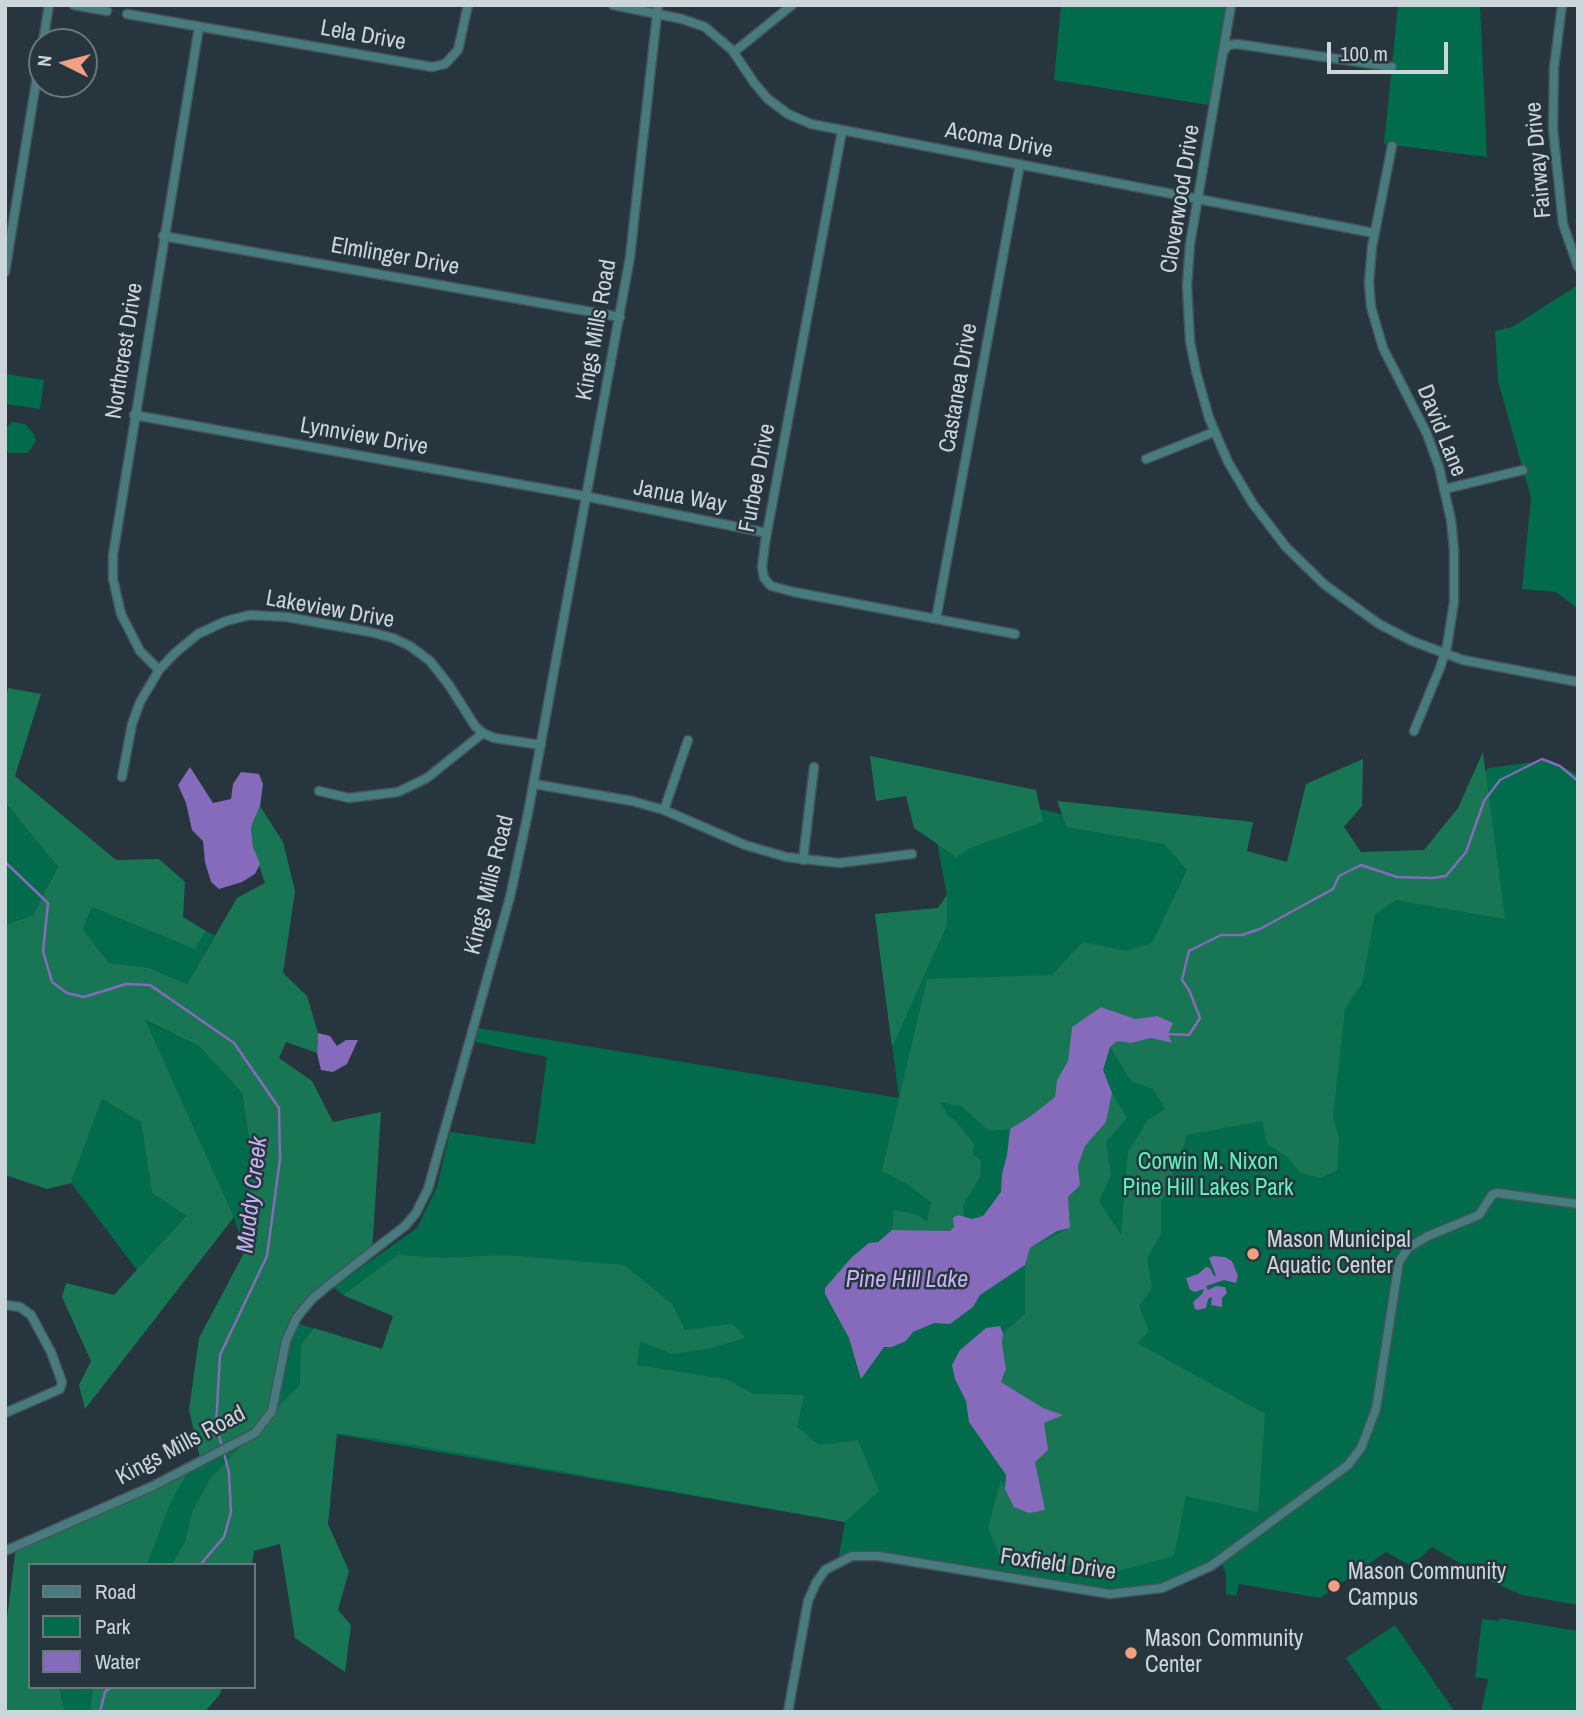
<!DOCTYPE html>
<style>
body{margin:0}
#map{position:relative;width:1583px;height:1717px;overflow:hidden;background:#27363e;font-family:"Archivo Narrow",sans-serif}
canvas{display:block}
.frame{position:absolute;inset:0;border:7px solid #ccd5da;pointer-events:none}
.legend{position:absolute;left:28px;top:1563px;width:228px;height:126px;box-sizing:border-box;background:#27363e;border:2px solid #69767c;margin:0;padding:9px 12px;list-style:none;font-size:21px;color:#ccd5da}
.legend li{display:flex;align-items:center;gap:14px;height:35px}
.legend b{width:35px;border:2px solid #69767c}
.north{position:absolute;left:28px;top:28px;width:70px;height:70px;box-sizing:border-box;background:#27363e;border:2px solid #69767c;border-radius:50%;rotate:276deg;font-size:19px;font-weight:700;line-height:28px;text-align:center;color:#ccd5da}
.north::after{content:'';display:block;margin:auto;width:24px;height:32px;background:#f39f83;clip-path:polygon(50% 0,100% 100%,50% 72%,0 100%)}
.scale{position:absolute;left:1327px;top:42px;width:121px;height:32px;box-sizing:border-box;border:4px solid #ccd5da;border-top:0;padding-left:9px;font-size:21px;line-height:24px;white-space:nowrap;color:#ccd5da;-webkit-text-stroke:5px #27363e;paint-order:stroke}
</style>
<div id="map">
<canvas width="1583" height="1717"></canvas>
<div class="frame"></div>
<ul class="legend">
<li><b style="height:9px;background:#477b7d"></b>Road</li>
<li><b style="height:19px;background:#026b4b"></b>Park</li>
<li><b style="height:19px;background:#866abb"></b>Water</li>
</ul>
<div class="north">N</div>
<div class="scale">100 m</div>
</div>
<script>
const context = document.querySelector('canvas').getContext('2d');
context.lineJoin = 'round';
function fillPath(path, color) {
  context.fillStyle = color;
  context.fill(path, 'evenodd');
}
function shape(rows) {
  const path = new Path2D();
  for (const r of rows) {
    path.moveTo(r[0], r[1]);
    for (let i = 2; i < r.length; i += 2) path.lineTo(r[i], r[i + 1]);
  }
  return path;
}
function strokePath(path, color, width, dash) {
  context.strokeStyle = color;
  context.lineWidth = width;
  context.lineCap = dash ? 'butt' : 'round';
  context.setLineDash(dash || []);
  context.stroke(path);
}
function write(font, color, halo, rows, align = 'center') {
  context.font = font + ' "Archivo Narrow",sans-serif';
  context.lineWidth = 5;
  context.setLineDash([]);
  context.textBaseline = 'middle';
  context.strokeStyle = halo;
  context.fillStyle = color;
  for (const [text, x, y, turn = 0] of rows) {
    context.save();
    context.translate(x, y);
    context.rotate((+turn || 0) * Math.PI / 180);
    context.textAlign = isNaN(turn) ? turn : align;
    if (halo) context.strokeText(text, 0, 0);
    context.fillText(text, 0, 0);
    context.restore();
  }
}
const green = shape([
 [1061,5,1231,5,1215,106,1054,80],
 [1398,5,1480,5,1487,157,1384,144],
 [1578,285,1578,609,1556,592,1522,589,1531,498,1498,381,1495,331,1512,327],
 [5,374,44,380,40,409,5,404],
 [12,422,25,424,34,434,36,441,28,453,9,453,5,448,5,429],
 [1550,760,1578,775,1578,1605,1522,1595,1492,1582,1432,1547,1411,1566,1386,1552,1320,1598,1239,1584,1236,1596,1226,1594,1226,1574,1221,1560,1162,1588,1110,1594,878,1556,838,1561,845,1522,270,1423,296,1323,382,1349,393,1316,343,1295,333,1287,417,1228,437,1187,450,1132,535,1144,547,1057,475,1042,478,1028,899,1098,875,914,938,908,947,895,939,854,929,782,1374,890,1410,895,1488,768],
 [5,802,58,867,33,915,5,925],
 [92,907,195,948,206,931,215,935,187,984,149,968,109,963,83,929],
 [144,1020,199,1046,242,1093,252,1157,245,1252,234,1217],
 [102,1099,141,1122,152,1193,186,1216,137,1270,71,1183],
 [245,1440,192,1512,185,1542,171,1565,147,1565,171,1502,191,1467],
 [1500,1618,1578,1631,1578,1712,1481,1712,1488,1679,1475,1677,1482,1619,1499,1621],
 [1395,1625,1455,1712,1383,1712,1346,1658],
 [59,1687,93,1687,90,1712,65,1712]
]);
const forest = shape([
 [8,688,41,694,15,776,116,860,159,859,185,882,183,917,206,931,195,949,92,907,83,929,109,963,149,968,187,984,237,898,265,883,253,847,251,827,260,806,283,842,295,891,283,973,307,996,318,1033,317,1053,286,1042,279,1058,312,1081,333,1122,381,1112,372,1252,330,1284,297,1317,270,1415,300,1385,301,1345,314,1328,382,1349,393,1316,343,1295,398,1255,442,1258,506,1255,624,1265,672,1304,685,1330,733,1324,745,1338,712,1348,672,1354,640,1341,637,1365,726,1379,753,1394,804,1395,797,1427,819,1445,858,1440,879,1491,845,1522,403,1443,337,1433,328,1524,349,1571,338,1610,351,1625,345,1672,295,1638,280,1544,254,1551,252,1565,171,1565,185,1542,192,1512,210,1479,264,1421,201,1462,189,1410,199,1338,245,1251,252,1157,242,1093,199,1046,145,1020,234,1217,85,1409,79,1385,91,1361,62,1297,66,1283,114,1295,186,1216,152,1193,141,1122,102,1099,71,1183,47,1189,5,1175,5,925,33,915,58,867,5,802,5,706],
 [1483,752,1505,919,1396,900,1375,914,1362,984,1345,1008,1333,1117,1339,1137,1337,1170,1321,1178,1301,1173,1286,1156,1267,1144,1262,1121,1186,1135,1181,1161,1173,1170,1171,1190,1161,1200,1161,1234,1147,1258,1152,1288,1139,1306,1149,1331,1137,1343,1265,1414,1258,1512,1186,1496,1174,1556,1118,1571,1000,1557,988,1527,1001,1480,1012,1503,1044,1510,1035,1462,1044,1423,1062,1415,1043,1408,1001,1382,1006,1369,1002,1344,1003,1333,1025,1314,1025,1265,1030,1248,1070,1228,1068,1197,1080,1185,1078,1166,1085,1146,1106,1122,1112,1093,1127,1118,1106,1142,1111,1175,1099,1201,1121,1235,1128,1152,1147,1121,1165,1109,1153,1089,1131,1081,1110,1047,1117,1041,1131,1043,1151,1038,1171,1043,1157,1016,1135,1019,1101,1007,1072,1027,1068,1061,1057,1080,1055,1097,1031,1116,1010,1129,989,1131,961,1106,940,1102,949,1117,955,1120,974,1144,973,1154,981,1161,980,1177,963,1205,964,1217,958,1215,955,1227,950,1231,892,1230,894,1210,918,1215,927,1222,931,1202,907,1184,882,1171,927,979,1052,975,1083,942,1126,951,1152,943,1187,870,1164,844,1067,827,1057,801,1253,822,1247,851,1287,862,1306,784,1363,759,1362,806,1344,827,1361,852,1424,850,1458,808],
 [870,756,1036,790,1043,822,970,848,956,857,914,828,906,796,876,801],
 [947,895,947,925,892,1047,875,914,938,908],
 [191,1467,171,1502,147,1565,30,1565,30,1687,59,1687,65,1712,5,1712,5,1634,16,1546],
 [93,1687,222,1687,220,1694,205,1712,90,1712]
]);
const water = shape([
 [190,767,213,803,231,799,233,784,241,772,259,774,263,784,260,806,251,827,253,847,260,864,255,874,242,882,219,889,211,882,205,862,203,841,192,830,186,803,178,785],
 [1101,1007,1135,1019,1157,1016,1173,1023,1168,1034,1172,1043,1151,1038,1131,1043,1117,1041,1110,1047,1103,1070,1112,1093,1106,1122,1085,1146,1078,1166,1080,1185,1068,1197,1070,1228,1057,1231,1030,1248,1025,1265,980,1295,973,1307,950,1324,934,1323,913,1332,906,1341,892,1347,884,1347,861,1379,849,1338,825,1294,825,1288,852,1257,869,1243,878,1242,892,1230,950,1231,954,1227,953,1218,958,1215,972,1219,983,1216,1001,1192,1002,1174,1007,1155,1010,1129,1031,1116,1055,1097,1057,1080,1068,1061,1072,1027],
 [318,1033,330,1036,337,1046,346,1040,358,1040,347,1064,333,1072,321,1070,317,1053],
 [1213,1256,1225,1257,1232,1261,1238,1276,1236,1283,1224,1280,1206,1286,1208,1290,1216,1286,1225,1287,1227,1293,1222,1298,1222,1307,1211,1305,1212,1297,1208,1299,1206,1308,1198,1310,1195,1309,1193,1302,1202,1294,1204,1289,1195,1292,1190,1290,1186,1278,1198,1274,1206,1267,1210,1268,1214,1276,1216,1276,1209,1258],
 [1000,1326,1003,1333,1002,1344,1006,1369,1001,1382,1043,1408,1063,1415,1044,1423,1048,1450,1035,1462,1045,1510,1029,1513,1014,1507,1005,1489,1006,1475,969,1422,966,1401,955,1379,952,1365,960,1350,986,1328]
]);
const stream = shape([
 [5,862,48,903,43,951,52,982,67,993,84,997,126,984,150,985,234,1043,279,1108,280,1159,267,1256,220,1355,216,1426,222,1446],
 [1166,1034,1189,1035,1200,1018,1189,990,1182,980,1189,951,1221,935,1242,935,1260,929,1333,889,1339,876,1361,865,1397,877,1432,878,1446,876,1466,852,1484,801,1500,780,1542,759,1560,766,1578,781],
 [200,1565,224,1537,231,1512,229,1473,224,1453],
 [100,1712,105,1692,111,1687]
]);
const minor = shape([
 [74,5,107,11],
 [613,5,682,19,705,27,732,50,755,84,768,99,788,114,811,124,1374,233],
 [1231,5,1190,244,1187,286,1190,341,1196,371,1209,418,1228,462,1253,504,1286,547,1325,585,1379,624,1412,641,1463,660,1578,682],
 [1562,5,1554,68,1553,129,1563,224,1578,267],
 [127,14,432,67,445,64,458,50,468,5],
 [43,42,49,5],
 [1225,50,1228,45,1237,44,1392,67],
 [734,52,792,5],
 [842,131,765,543,762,567,764,578,771,586,794,592,1015,634],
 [1392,146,1372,247,1369,283,1371,307,1383,348,1427,434,1439,467,1451,520,1454,550,1454,602,1447,646,1440,668,1414,731],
 [163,236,620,317],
 [5,272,42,46],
 [134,415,579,495,767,533],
 [1146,459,1214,432],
 [1445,489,1523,470],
 [936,619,1020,164],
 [159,670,140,651,121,614,113,579,113,555,199,27],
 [122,777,132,724,140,702,159,670,175,653,198,634,226,621,250,615,287,617,370,632,393,638,410,646,430,661,449,685,475,726,483,733,494,738,541,745],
 [534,784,632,801,664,810,745,845,786,857,839,863,912,854],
 [319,791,349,798,398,792,427,778,483,733],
 [664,810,688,740],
 [803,860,814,767],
 [5,1305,20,1307,31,1315,51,1352,62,1382,60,1389,5,1413],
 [5,1551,153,1486,255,1433,272,1411,286,1341,297,1317,312,1299,330,1284,405,1226,416,1213,428,1189,510,897,528,813,630,257,658,5],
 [788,1712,808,1601,816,1583,825,1570,852,1556,878,1556,1110,1594,1162,1588,1211,1566,1348,1465,1361,1448,1376,1409,1399,1262,1408,1248,1428,1236,1479,1215,1492,1195,1497,1193,1578,1204]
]);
const markers = [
 [1253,1254,7,"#f39f83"],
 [1334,1586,7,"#f39f83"],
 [1131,1653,7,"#f39f83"]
];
const streetNames = [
 ["Lela Drive",363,36,10],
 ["Acoma Drive",999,141,11],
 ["Fairway Drive",1539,160,-95],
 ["Cloverwood Drive",1181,199,-81],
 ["Elmlinger Drive",395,257,10],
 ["Kings Mills Road",597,330,-80],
 ["Northcrest Drive",125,351,-81],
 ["Castanea Drive",959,388,-80],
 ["David Lane",1441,431,68],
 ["Lynnview Drive",364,437,10],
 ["Furbee Drive",758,478,-79],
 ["Janua Way",680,497,11],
 ["Lakeview Drive",330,610,10],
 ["Kings Mills Road",490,885,-76],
 ["Kings Mills Road",181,1446,-28],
 ["Foxfield Drive",1058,1565,8]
];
const parkNames = [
 ["Corwin M. Nixon",1208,1163],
 ["Pine Hill Lakes Park",1208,1189]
];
const poiNames = [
 ["Mason Municipal",1267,1241],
 ["Aquatic Center",1267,1267],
 ["Mason Community",1348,1573],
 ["Campus",1348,1599],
 ["Mason Community",1145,1640],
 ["Center",1145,1666]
];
const waterNames = [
 ["Muddy Creek",253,1195,-83],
 ["Pine Hill Lake",907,1281]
];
fillPath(green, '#026b4b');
fillPath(forest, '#187655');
fillPath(water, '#866abb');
strokePath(stream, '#866abb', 2.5);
strokePath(minor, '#45535a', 11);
strokePath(minor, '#477b7d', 8);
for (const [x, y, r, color] of markers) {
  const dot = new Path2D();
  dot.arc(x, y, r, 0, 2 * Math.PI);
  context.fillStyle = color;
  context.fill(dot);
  strokePath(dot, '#27363e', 2.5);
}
write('23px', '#ccd5da', '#27363e', streetNames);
write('23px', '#5bf3b8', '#27363e', parkNames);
write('23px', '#ccd5da', '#27363e', poiNames, 'left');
write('italic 24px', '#c7b3f4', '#27363e', waterNames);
</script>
